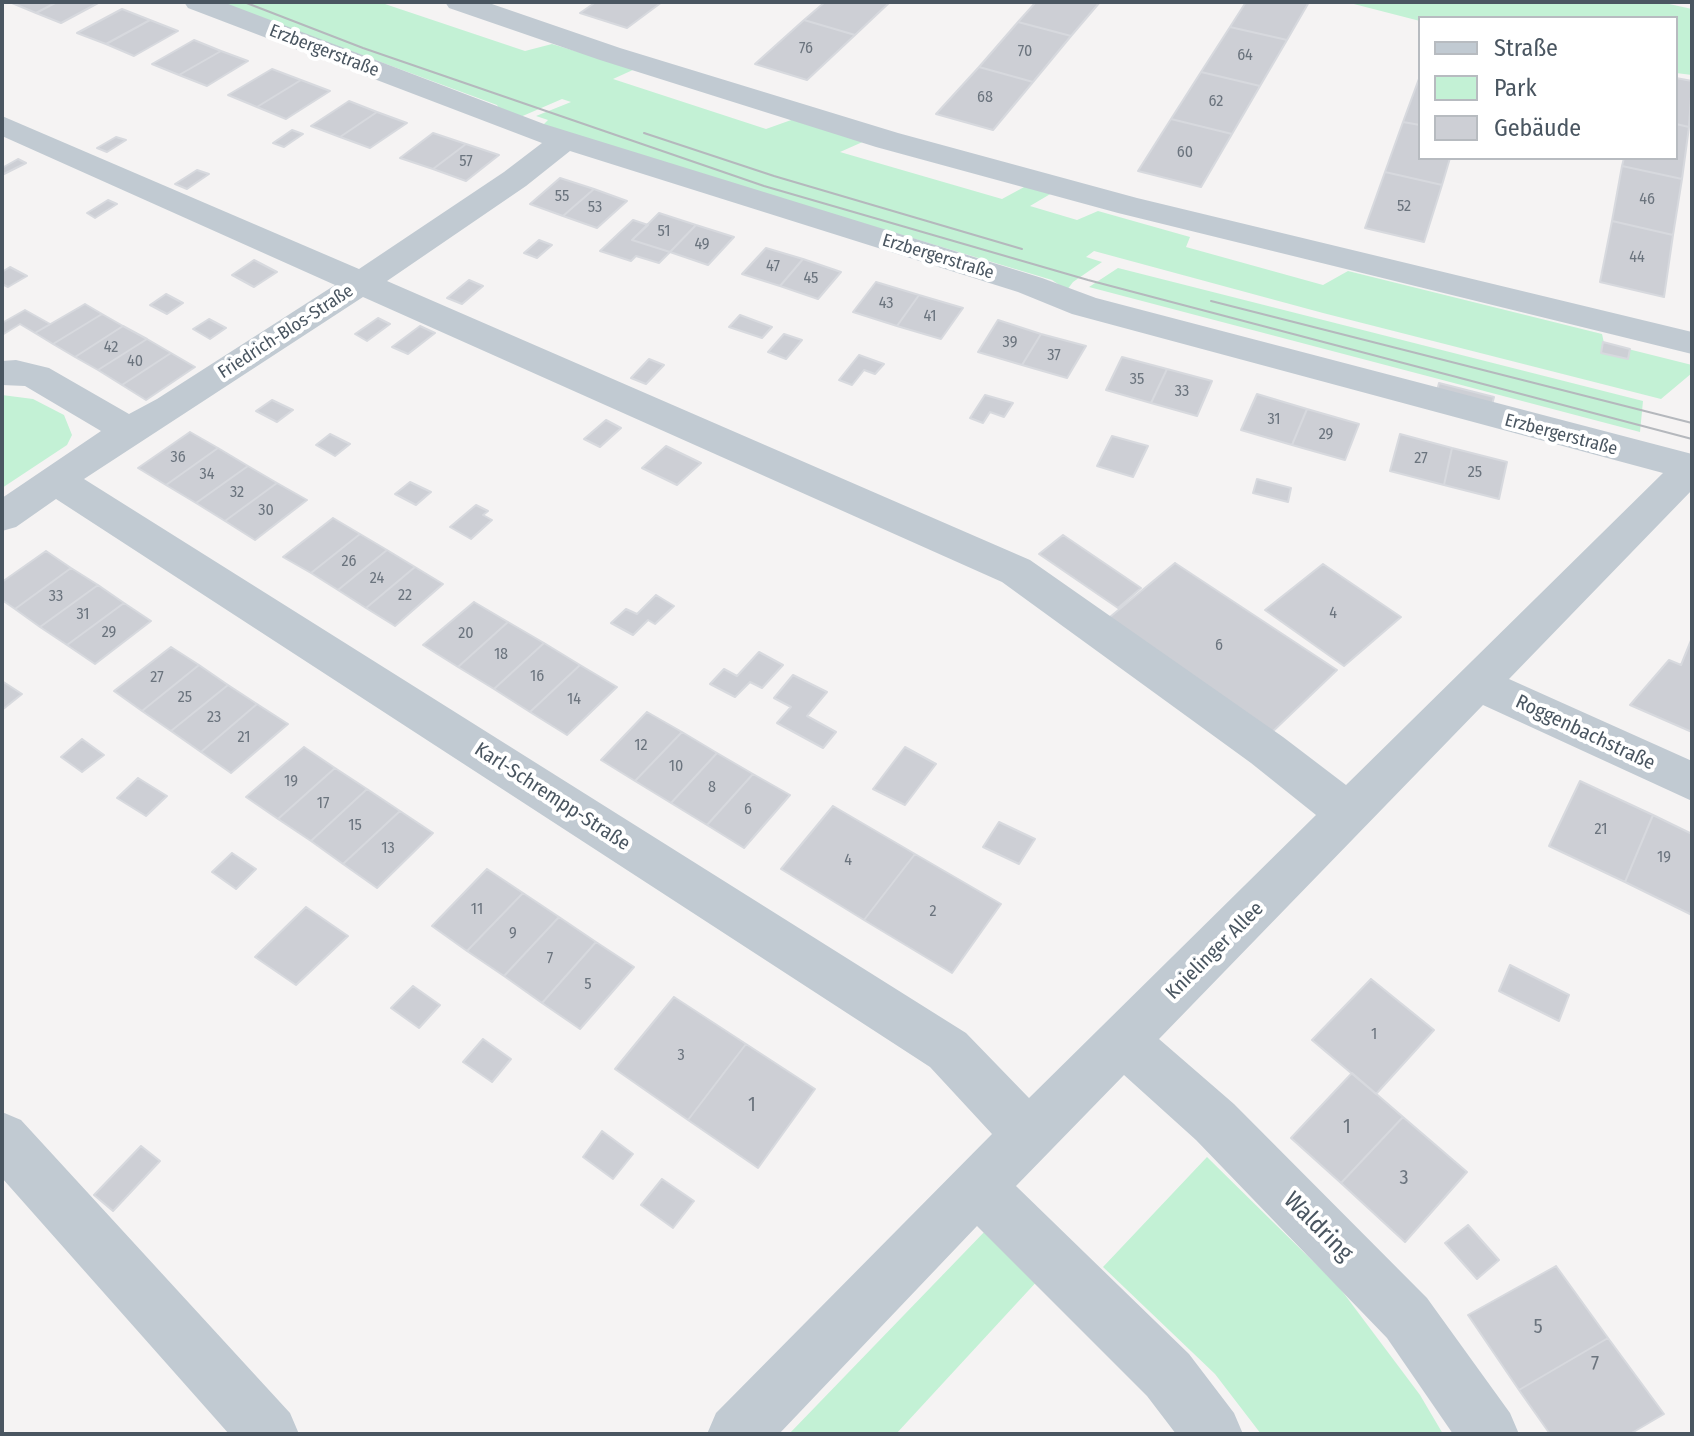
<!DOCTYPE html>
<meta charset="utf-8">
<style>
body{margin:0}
#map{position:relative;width:1694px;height:1436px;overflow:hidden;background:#f5f3f3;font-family:"Fira Sans Condensed",sans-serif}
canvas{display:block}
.frame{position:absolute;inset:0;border:4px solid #4a5661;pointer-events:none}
.legend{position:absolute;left:1418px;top:16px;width:260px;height:144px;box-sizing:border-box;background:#fff;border:2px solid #b7bbc0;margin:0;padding:10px 14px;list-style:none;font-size:24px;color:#4a5661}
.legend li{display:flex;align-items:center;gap:16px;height:40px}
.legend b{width:40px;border:2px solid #b7bbc0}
</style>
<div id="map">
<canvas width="1694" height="1436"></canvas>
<div class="frame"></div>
<ul class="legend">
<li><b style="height:10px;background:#c1cad2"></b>Straße</li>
<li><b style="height:22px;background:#c3f1d5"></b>Park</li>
<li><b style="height:22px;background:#cdcfd5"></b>Gebäude</li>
</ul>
</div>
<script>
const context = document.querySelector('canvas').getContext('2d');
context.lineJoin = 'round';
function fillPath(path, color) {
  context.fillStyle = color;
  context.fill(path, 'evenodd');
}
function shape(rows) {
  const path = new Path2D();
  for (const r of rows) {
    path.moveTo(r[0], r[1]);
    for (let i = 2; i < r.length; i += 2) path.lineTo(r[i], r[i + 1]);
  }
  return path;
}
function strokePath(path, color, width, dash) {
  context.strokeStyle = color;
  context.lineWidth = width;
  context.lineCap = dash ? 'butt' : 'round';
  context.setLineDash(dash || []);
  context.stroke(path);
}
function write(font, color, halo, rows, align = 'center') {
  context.font = font + ' "Fira Sans Condensed",sans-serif';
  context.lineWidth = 8;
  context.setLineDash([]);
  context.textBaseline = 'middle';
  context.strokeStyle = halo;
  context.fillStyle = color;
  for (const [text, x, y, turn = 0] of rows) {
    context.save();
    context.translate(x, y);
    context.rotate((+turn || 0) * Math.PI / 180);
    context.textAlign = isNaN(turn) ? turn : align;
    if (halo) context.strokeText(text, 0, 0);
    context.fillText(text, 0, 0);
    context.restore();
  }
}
const green = shape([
 [218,2,379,2,525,51,552,44,635,69,613,79,766,129,794,119,867,140,840,152,1002,199,1026,186,1052,193,1030,206,1077,220,1098,211,1190,237,1186,247,1323,285,1348,271,1602,334,1604,343,1692,365,1692,373,1661,399,1323,313,1094,251,1086,257,1102,262,1073,282,1067,290,1052,280,541,127,548,120,536,116,571,102,562,99,518,118,502,114,497,105],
 [1346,2,1660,2,1692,9,1692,75,1676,73,1676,18,1420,18,1420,21],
 [1118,268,1643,401,1640,432,1089,287],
 [2,395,33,399,64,415,72,435,67,445,2,488],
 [1207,1157,1339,1287,1420,1395,1443,1434,1261,1434,1215,1374,1103,1267],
 [989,1227,1040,1278,896,1434,789,1434]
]);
const building = shape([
 [14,2,57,2,36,13,12,3,14,2],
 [57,2,100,2,61,23,36,13,57,2],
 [596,2,662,2,627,28,580,13,596,2],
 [825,2,890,2,855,35,804,20,825,2],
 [1036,2,1100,2,1071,36,1018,22,1036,2],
 [1246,2,1309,2,1287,40,1230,27,1246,2],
 [122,9,150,20,106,44,77,33,122,9],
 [150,20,178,31,134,56,106,44,150,20],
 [804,20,855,35,807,80,755,64,804,20],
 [1018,22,1071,36,1033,82,979,67,1018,22],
 [1230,27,1287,40,1260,86,1201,72,1230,27],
 [194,40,221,51,179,75,152,64,194,40],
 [221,51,248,61,207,86,179,75,221,51],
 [979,67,1033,82,993,130,936,114,979,67],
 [272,69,301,80,257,107,228,95,272,69],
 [1201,72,1260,86,1232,134,1171,119,1201,72],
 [1420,76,1420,125,1403,122,1420,76],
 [1676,78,1692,81,1689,127,1676,124,1676,78],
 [301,80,330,91,286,119,257,107,301,80],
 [349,101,377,112,340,137,311,126,349,101],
 [377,112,407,123,370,148,340,137,377,112],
 [1171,119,1232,134,1201,187,1138,171,1171,119],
 [1403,122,1420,125,1420,158,1450,158,1442,185,1385,172,1403,122],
 [1676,124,1689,127,1682,179,1622,166,1624,158,1676,158,1676,124],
 [292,130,303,134,284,147,273,143,292,130],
 [433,133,466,144,433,169,400,158,433,133],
 [116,137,126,140,107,152,97,148,116,137],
 [466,144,499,155,466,181,433,169,466,144],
 [18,159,26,163,2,175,2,168,18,159],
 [1622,166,1682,179,1673,235,1612,221,1622,166],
 [197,170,209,174,187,189,175,184,197,170],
 [1385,172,1442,185,1424,242,1365,228,1385,172],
 [560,178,594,189,563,216,530,204,560,178],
 [594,189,627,201,597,228,563,216,594,189],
 [108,200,117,204,95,218,87,213,108,200],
 [659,213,696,225,670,252,632,240,659,213],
 [633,220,648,225,632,240,670,252,659,263,636,256,631,261,600,251,633,220],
 [1612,221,1673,235,1664,297,1600,282,1612,221],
 [696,225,734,237,708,265,670,252,696,225],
 [539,240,552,245,537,258,524,253,539,240],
 [766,248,803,259,780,286,742,274,766,248],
 [803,259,841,272,818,299,780,286,803,259],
 [254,260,277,272,254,287,232,275,254,260],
 [10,267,27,276,8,287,2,284,2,272,10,267],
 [469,280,483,286,462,304,447,298,469,280],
 [876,282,919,295,897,326,853,312,876,282],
 [166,294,183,303,167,314,150,305,166,294],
 [919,295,963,308,941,339,897,326,919,295],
 [85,304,102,314,53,344,35,333,85,304],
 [25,310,50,324,35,333,20,324,2,335,2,323,25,310],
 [102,314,123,326,75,357,53,344,102,314],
 [740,315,772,327,762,338,729,327,740,315],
 [378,318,390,324,367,341,355,334,378,318],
 [209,319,226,328,210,339,193,329,209,319],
 [998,320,1041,334,1022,365,978,352,998,320],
 [123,326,147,339,98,370,75,357,123,326],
 [420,326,435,333,408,354,392,347,420,326],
 [784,334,802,340,786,359,768,352,784,334],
 [1041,334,1086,346,1067,378,1022,365,1041,334],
 [147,339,171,353,122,385,98,370,147,339],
 [1603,342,1630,349,1628,359,1601,353,1603,342],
 [171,353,195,367,146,400,122,385,171,353],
 [859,355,884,364,875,374,864,370,852,385,839,380,859,355],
 [1122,357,1167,369,1151,403,1106,390,1122,357],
 [649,359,664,365,646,384,631,378,649,359],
 [1167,369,1212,381,1197,416,1151,403,1167,369],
 [1439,383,1494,397,1492,405,1437,391,1439,383],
 [1257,394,1307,409,1292,445,1241,430,1257,394],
 [985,395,1013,403,1004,417,990,412,983,423,970,418,985,395],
 [272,400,293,410,277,422,256,411,272,400],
 [1307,409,1359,424,1345,460,1292,445,1307,409],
 [606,420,621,428,600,447,584,439,606,420],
 [190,432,218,448,166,485,138,468,190,432],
 [330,434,350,444,335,456,316,445,330,434],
 [1400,434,1452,448,1444,485,1390,471,1400,434],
 [1112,436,1148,446,1133,477,1097,466,1112,436],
 [666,446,701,463,677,485,642,468,666,446],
 [218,448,248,466,196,503,166,485,218,448],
 [1452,448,1507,462,1499,499,1444,485,1452,448],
 [248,466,277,483,225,521,196,503,248,466],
 [1257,479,1291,488,1288,502,1253,493,1257,479],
 [410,482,431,492,416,505,395,494,410,482],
 [277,483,307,500,255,540,225,521,277,483],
 [476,505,488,511,483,515,492,520,471,539,450,527,476,505],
 [333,518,360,534,311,573,283,557,333,518],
 [360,534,387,550,338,590,311,573,360,534],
 [1063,535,1141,588,1118,608,1039,554,1063,535],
 [387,550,415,567,366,608,338,590,387,550],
 [46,551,71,568,15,609,2,600,2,582,46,551],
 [1175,563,1337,670,1268,736,1104,622,1175,563],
 [1323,564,1401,617,1344,666,1265,610,1323,564],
 [415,567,443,584,395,626,366,608,415,567],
 [71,568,98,585,40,627,15,609,71,568],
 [98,585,124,603,67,645,40,627,98,585],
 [656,595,674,606,655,624,648,620,633,635,611,623,626,609,637,614,656,595],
 [474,602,508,622,458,667,423,645,474,602],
 [124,603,151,621,95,664,67,645,124,603],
 [508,622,544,643,494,689,458,667,508,622],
 [1692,638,1692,732,1630,705,1669,660,1681,665,1692,638],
 [544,643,580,665,530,712,494,689,544,643],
 [171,647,199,665,142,711,114,691,171,647],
 [759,652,783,665,762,688,750,682,735,697,710,684,724,669,737,676,759,652],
 [199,665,228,685,171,731,142,711,199,665],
 [580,665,617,687,567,735,530,712,580,665],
 [793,675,827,692,807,716,836,732,823,748,777,723,791,707,774,698,793,675],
 [2,681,22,694,2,710,2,681],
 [228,685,257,704,201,752,171,731,228,685],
 [257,704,288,724,231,773,201,752,257,704],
 [647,712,682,732,635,781,601,760,647,712],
 [682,732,717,753,671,803,635,781,682,732],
 [82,739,104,755,82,772,61,757,82,739],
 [304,747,335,768,278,819,246,797,304,747],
 [905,747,936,764,905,805,873,789,905,747],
 [717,753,753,774,707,825,671,803,717,753],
 [335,768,367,789,311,841,278,819,335,768],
 [753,774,790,795,744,848,707,825,753,774],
 [138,778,167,796,146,816,117,798,138,778],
 [1580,781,1653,815,1625,882,1549,846,1580,781],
 [367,789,400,811,343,864,311,841,367,789],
 [833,806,915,854,864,920,781,869,833,806],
 [400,811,433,833,377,888,343,864,400,811],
 [1653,815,1692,834,1692,915,1625,882,1653,815],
 [999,822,1035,839,1019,864,983,847,999,822],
 [232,853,256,869,236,889,212,872,232,853],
 [915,854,1001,904,952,973,864,920,915,854],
 [487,869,523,893,467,951,432,926,487,869],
 [523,893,559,917,504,976,467,951,523,893],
 [306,907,348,936,296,985,255,957,306,907],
 [559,917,596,942,542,1003,504,976,559,917],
 [596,942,634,967,580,1029,542,1003,596,942],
 [1510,965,1569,995,1559,1021,1499,991,1510,965],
 [1371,979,1434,1030,1376,1094,1312,1040,1371,979],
 [413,986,440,1005,419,1028,391,1008,413,986],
 [674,997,746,1044,688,1120,615,1069,674,997],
 [483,1039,511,1059,492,1082,463,1062,483,1039],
 [746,1044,815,1089,758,1168,688,1120,746,1044],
 [1352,1073,1403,1117,1341,1183,1291,1138,1352,1073],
 [1403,1117,1467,1172,1405,1242,1341,1183,1403,1117],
 [602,1131,633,1154,613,1179,583,1157,602,1131],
 [141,1146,160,1161,113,1211,94,1195,141,1146],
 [662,1179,694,1201,673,1228,641,1205,662,1179],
 [1468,1225,1499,1260,1477,1279,1445,1243,1468,1225],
 [1556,1266,1608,1338,1519,1390,1468,1315,1556,1266],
 [1608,1338,1664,1414,1630,1434,1550,1434,1519,1390,1608,1338]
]);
const minor = shape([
 [184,2,223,2,544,124,1042,278,1096,298,1692,454,1692,490,1509,679,1692,761,1692,801,1483,705,1159,1039,1234,1104,1427,1298,1510,1413,1519,1434,1453,1434,1387,1338,1196,1140,1124,1075,1016,1186,1189,1354,1234,1413,1243,1434,1176,1434,1147,1396,977,1226,779,1434,707,1434,716,1413,992,1134,930,1067,56,499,16,527,2,531,2,498,101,431,25,386,2,385,2,361,16,360,49,368,129,414,157,399,335,285,2,136,2,116,359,269,504,172,542,143,188,8,184,2],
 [570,151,1018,292,1072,314,1663,473,1346,785,1283,737,1030,560,387,281,526,186,570,151],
 [363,297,1002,582,1251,763,1316,815,1029,1098,966,1033,84,479,363,297],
 [445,2,486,2,620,48,898,133,1137,198,1692,332,1692,354,1118,213,876,147,600,60,449,8,445,2],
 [2,1112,21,1120,290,1413,299,1434,229,1434,2,1178,2,1112]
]);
const tram = shape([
 [244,2,363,48,764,186,1088,280,1692,439],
 [644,133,774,176,1022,249],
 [1211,301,1692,423]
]);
const numberNames = [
 ["76",806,49],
 ["70",1025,52],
 ["64",1245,56],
 ["68",985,98],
 ["62",1216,102],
 ["60",1185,153],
 ["57",466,162],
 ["55",562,197],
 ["46",1647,200],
 ["52",1404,207],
 ["53",595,208],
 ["51",664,232],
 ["49",702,245],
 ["44",1637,258],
 ["47",773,267],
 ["45",811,279],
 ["43",886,304],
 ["41",930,317],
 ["39",1010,343],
 ["42",111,348],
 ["37",1054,356],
 ["40",135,362],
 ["35",1137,380],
 ["33",1182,392],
 ["31",1274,420],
 ["29",1326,435],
 ["36",178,458],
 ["27",1421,459],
 ["25",1475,473],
 ["34",207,475],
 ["32",237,493],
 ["30",266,511],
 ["26",349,562],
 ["24",377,579],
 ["22",405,596],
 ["33",56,597],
 ["4",1333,614],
 ["31",83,615],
 ["29",109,633],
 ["20",466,634],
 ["6",1219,646],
 ["18",501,655],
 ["16",537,677],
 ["27",157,678],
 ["25",185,698],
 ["14",574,700],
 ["23",214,718],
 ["21",244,738],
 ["12",641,746],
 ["10",676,767],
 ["19",291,782],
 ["8",712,788],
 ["17",323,804],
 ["6",748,810],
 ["15",355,826],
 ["21",1601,830],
 ["13",388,849],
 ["19",1664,858],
 ["4",848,861],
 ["11",477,910],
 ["2",933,912],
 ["9",513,934],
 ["7",550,959],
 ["5",588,985],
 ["1",1374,1035],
 ["3",681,1056]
];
const farStreetnames = [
 ["Erzbergerstraße",324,51,21],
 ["Erzbergerstraße",938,257,17],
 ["Friedrich-Blos-Straße",286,332,-33],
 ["Erzbergerstraße",1561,435,15]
];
const streetNames = [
 ["Roggenbachstraße",1585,733,25],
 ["Karl-Schrempp-Straße",552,797,33],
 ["Knielinger Allee",1215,951,-45]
];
const nearNumbernames = [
 ["1",752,1105],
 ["1",1347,1127],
 ["3",1404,1178],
 ["5",1538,1327],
 ["7",1595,1364]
];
const nearStreetnames = [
 ["Waldring",1318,1227,45]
];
fillPath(green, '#c3f1d5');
fillPath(building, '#cdcfd5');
strokePath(building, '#d7d9de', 2);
fillPath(minor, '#c1cad2');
strokePath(tram, '#b5b8bd', 2);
write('16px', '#6b747e', null, numberNames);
write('18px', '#4a5661', '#fff', farStreetnames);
write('20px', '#4a5661', '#fff', streetNames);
write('20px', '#6b747e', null, nearNumbernames);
write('24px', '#4a5661', '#fff', nearStreetnames);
</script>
